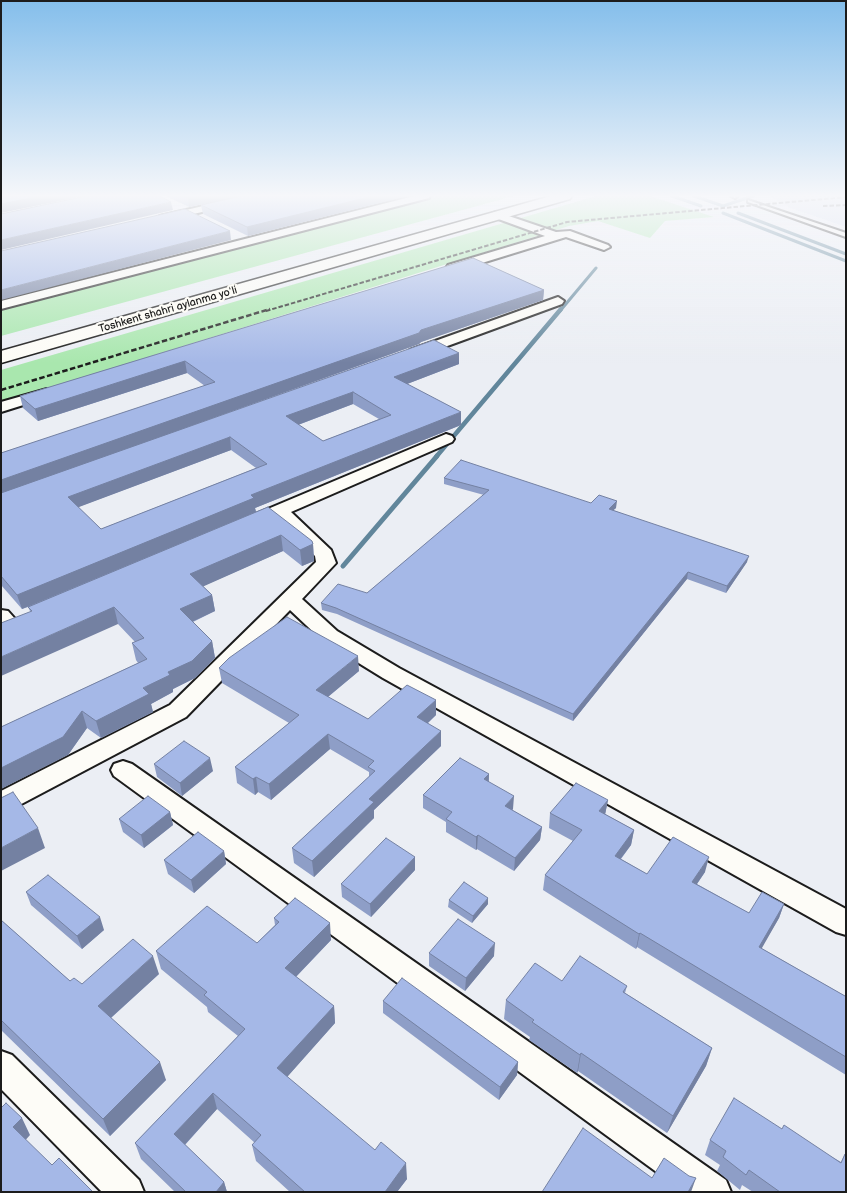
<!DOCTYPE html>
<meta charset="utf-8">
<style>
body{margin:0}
#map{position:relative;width:847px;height:1193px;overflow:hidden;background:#ebeef4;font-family:"Balsamiq Sans",sans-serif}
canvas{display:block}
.frame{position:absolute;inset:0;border:2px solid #1c1c1c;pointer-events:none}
</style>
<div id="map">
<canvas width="847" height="1193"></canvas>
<div class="frame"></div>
</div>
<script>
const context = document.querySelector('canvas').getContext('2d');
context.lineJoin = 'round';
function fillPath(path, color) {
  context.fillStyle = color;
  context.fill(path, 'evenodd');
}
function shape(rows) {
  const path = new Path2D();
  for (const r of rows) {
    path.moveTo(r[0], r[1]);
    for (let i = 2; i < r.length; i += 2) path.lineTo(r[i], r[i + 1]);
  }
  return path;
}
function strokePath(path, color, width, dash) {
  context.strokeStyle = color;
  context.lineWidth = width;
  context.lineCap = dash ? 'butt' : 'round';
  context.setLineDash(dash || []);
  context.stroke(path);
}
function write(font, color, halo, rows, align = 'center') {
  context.font = font + ' "Balsamiq Sans",sans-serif';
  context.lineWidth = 4.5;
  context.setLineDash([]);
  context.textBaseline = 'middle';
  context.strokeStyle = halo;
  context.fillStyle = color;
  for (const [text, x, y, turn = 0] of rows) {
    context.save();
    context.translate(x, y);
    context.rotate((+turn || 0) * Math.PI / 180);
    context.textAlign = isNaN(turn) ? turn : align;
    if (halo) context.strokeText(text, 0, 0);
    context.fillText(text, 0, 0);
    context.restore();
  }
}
const built = shape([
 [770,196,846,196,846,227,790,208]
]);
const green = shape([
 [429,196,514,196,1,336,1,307],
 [596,196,650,196,714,217,665,221,650,238,598,221,569,226,1,403,1,370]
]);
const streamFar2 = shape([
 [672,196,701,206],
 [694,196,723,206,753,196],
 [723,213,846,261],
 [738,213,846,254],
 [560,311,596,268]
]);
const streamFar1 = shape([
 [436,457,561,309]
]);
const stream = shape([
 [343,566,437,456]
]);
const lane = shape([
 [731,196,738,196,735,198,731,196],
 [748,200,846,233,846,237,748,202,748,200]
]);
const street = shape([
 [246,196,262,196,261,198,164,221,159,218,160,216,246,196],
 [414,196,430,196,429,198,1,309,1,301,414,196],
 [497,212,556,232,570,231,608,245,610,247,604,250,566,237,456,271,448,271,446,268,448,265,545,236,493,217,492,215,493,213,497,212],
 [558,297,564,301,562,304,420,356,410,356,408,353,410,350,558,297],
 [47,389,52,390,54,393,52,396,1,412,1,402,47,389],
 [446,434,452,436,454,439,452,442,291,512,331,550,336,563,302,599,337,631,399,668,846,909,846,935,836,932,383,678,323,641,290,610,186,717,10,810,1,813,1,791,170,705,316,562,315,556,277,518,250,528,244,527,241,523,244,519,446,434],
 [1,610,8,611,16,620,19,625,16,630,9,632,1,629,1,610],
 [123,761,132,764,726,1180,731,1192,684,1192,114,776,111,770,114,764,123,761],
 [1,1051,12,1055,139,1180,144,1192,102,1192,1,1089,1,1051]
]);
const highway = shape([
 [551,196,572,196,570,199,1,363,1,351,551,196]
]);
const railFar1 = shape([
 [823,206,846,205],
 [266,311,567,222,846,197]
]);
const rail = shape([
 [1,390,270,309]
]);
const wall = shape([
 [166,196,239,196,189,207],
 [407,196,248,236,203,214,201,205],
 [473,258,544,290,543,300,421,342,419,344,186,428,459,353,459,364,407,384,461,425,255,508,256,512,50,597,268,507,313,544,314,561,302,566,283,551,203,586,212,595,215,611,193,622,212,641,215,658,195,678,173,689,173,692,151,704,153,712,101,738,87,728,68,755,1,727,138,663,136,660,132,643,135,642,118,624,30,611,28,607,22,609,1,585,1,453,205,386,187,373,38,421,23,408,20,396],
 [353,404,379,419,323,441,298,425],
 [231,450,256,468,101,529,78,507],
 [444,478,616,508,613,510,747,562,726,593,687,579,573,721,337,614,322,610,321,603,367,593,484,495,444,484],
 [219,668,359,671,328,697,368,719,436,700,436,715,428,723,441,746,374,810,374,818,314,877,294,863,292,848,369,777,369,772,330,749,271,800,258,792,255,795,237,783,235,767,289,723,222,683],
 [154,764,213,771,182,796,157,777],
 [489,774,489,782,513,809,512,810,542,827,540,840,514,871,477,849,476,850,446,832,446,822,423,808,423,795],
 [608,800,605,814,634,830,631,845,621,859,647,874,705,872,697,884,749,913,784,904,779,918,761,948,845,996,846,995,846,1075,637,947,636,949,543,890,545,875,573,841,549,828,550,813],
 [170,812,173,825,144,848,123,832,119,819],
 [224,851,226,864,194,893,168,874,164,860],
 [415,870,371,917,342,897,341,884],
 [26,892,104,930,82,949,31,905],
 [449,900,488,904,472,923,448,907],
 [274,918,331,940,296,977,334,1006,335,1023,287,1077,407,1179,397,1192,290,1192,256,1161,252,1145,255,1143,217,1109,185,1145,224,1182,227,1192,175,1192,141,1159,135,1143,238,1036,208,1012,207,1007,161,969,156,951,257,943,275,925],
 [1,920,70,981,82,984,159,974,111,1018,166,1080,110,1136,1,1030],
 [429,953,494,956,465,991,429,966],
 [562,981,627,986,625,993,712,1048,706,1066,667,1133,578,1071,577,1073,529,1040,530,1037,504,1019,506,1000],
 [383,1001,518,1062,517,1075,499,1100,383,1013],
 [782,1129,841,1162,845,1154,846,1192,753,1192,742,1185,740,1190,717,1171,720,1165,705,1155,710,1140]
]);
const shadedWall = shape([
 [41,196,84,196,1,213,1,204],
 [201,196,239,196,189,207,188,198],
 [373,196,407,196,248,236,247,227],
 [171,202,173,210,1,250,1,240],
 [230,231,231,240,1,300,1,290],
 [544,290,543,300,421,342,419,344,1,494,1,480,421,330],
 [459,353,459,364,394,389,394,377],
 [185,361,187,373,38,421,35,409],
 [353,392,353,404,287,429,286,416],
 [461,412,461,425,255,508,256,512,22,609,17,595,251,495],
 [230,437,231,450,71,510,68,497],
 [617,501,616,508,608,515,609,509],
 [281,535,283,551,193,591,190,574],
 [313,544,314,561,302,566,300,550],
 [749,556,747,562,726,593,727,586],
 [688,572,687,579,573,721,573,714],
 [212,595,215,611,183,626,180,609],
 [114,607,118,624,1,676,1,657],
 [212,641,215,658,195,678,173,689,173,692,151,704,153,712,101,738,96,721,168,672],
 [358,656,359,671,318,705,316,690],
 [436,700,436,715,417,733,417,717],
 [82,711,87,728,68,755,1,789,1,768],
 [441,731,441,746,374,810,374,818,314,877,312,861,369,799],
 [328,734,330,749,271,800,269,784],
 [210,758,213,771,182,796,180,783],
 [489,774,488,788,484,779],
 [256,777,258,792,255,795,253,779],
 [514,796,513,809,504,819,505,806],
 [608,800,605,815,599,811],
 [170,812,173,825,144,848,141,835],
 [542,827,540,840,514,871,515,858],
 [38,828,45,848,1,871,1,848],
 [634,830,631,845,612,870,615,856],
 [478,835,477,849,476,850,476,837],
 [224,851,226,864,194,893,191,880],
 [415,857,415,870,371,917,370,904],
 [709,857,705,872,688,897,692,882],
 [488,898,488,904,472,923,473,916],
 [784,904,779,918,754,962,759,947],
 [100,917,104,930,82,949,77,936],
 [330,923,331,940,287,986,285,968],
 [640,933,637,947,636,949,639,934],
 [495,943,494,956,465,991,466,978],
 [153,956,159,974,104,1024,98,1006],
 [334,1006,335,1023,280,1085,277,1068],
 [712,1048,706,1066,667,1133,673,1116],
 [581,1053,578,1071,577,1073,580,1055],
 [160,1062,166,1080,110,1136,103,1119],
 [518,1062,517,1075,499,1100,500,1087],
 [213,1093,217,1109,179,1151,174,1134],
 [22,1118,30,1135,22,1144,13,1127],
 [406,1163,407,1179,397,1192,385,1192],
 [696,1178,691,1192,688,1192],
 [224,1182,227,1192,216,1192]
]);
const building = shape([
 [1,196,41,196,1,204,1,196],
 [86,196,160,196,171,202,1,240,1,214,86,196],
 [182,196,201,196,188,198,182,196],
 [242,196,373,196,247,227,201,205,242,196],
 [185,209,230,231,1,290,1,251,185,209],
 [473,258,544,290,421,330,419,333,1,480,1,453,215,382,185,361,35,409,20,396,473,258],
 [434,340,459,353,394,377,461,412,251,495,254,498,17,595,1,576,1,493,434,340],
 [353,392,391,415,323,441,286,416,353,392],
 [230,437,267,464,101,529,68,497,230,437],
 [461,460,591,503,599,495,617,501,609,509,749,556,727,586,688,572,573,714,336,608,321,603,338,584,367,593,489,490,444,478,461,460],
 [268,507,312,541,313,544,300,550,281,535,190,574,212,595,180,609,212,641,192,661,168,672,170,675,143,688,149,694,96,721,82,711,63,737,1,768,1,727,147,659,132,643,144,638,114,607,1,657,1,623,32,611,28,607,268,507],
 [287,617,358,656,316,690,368,719,407,685,436,700,417,717,441,731,369,799,374,802,312,861,292,848,375,771,368,767,374,761,328,734,269,784,256,777,253,779,235,767,299,715,219,668,229,658,287,617],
 [184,741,210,758,180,783,154,764,184,741],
 [460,758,489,774,484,779,514,796,505,806,542,827,515,858,478,835,476,837,446,819,452,812,423,795,460,758],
 [576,783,608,800,599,811,634,830,615,856,647,874,673,837,709,857,692,882,749,913,762,892,784,904,759,947,845,996,846,995,846,1057,640,933,639,934,545,875,582,830,550,813,576,783],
 [13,792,38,828,1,848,1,798,13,792],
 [148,796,170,812,141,835,119,819,148,796],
 [198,832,224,851,191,880,164,860,198,832],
 [386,838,415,857,370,904,341,884,386,838],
 [48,875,100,917,77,936,26,892,48,875],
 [464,882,488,898,473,916,449,900,464,882],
 [295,898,330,923,285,968,334,1006,277,1068,375,1150,381,1142,406,1163,385,1192,305,1192,252,1145,261,1135,213,1093,174,1134,224,1182,216,1192,186,1192,135,1143,245,1029,204,995,207,992,156,951,207,906,257,943,279,922,274,918,295,898],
 [458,919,495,943,466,978,429,953,458,919],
 [1,920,70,981,74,978,82,984,133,939,153,956,98,1006,160,1062,103,1119,1,1020,1,920],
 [580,956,627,986,623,992,712,1048,673,1116,581,1053,580,1055,532,1022,534,1020,506,1000,535,963,562,981,580,956],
 [402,978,518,1062,500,1087,383,1001,402,978],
 [734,1098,782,1129,784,1125,841,1163,845,1154,846,1155,846,1192,780,1192,749,1170,746,1175,723,1157,726,1151,710,1140,734,1098],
 [6,1103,22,1118,13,1127,52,1165,59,1158,93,1192,1,1192,1,1108,6,1103],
 [583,1128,652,1178,664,1158,689,1176,696,1178,688,1192,542,1192,583,1128]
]);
const farStreetnames = [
 ["Toshkent shahri aylanma yoʻli",168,310,-16]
];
fillPath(built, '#d6def0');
fillPath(green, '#a9e7ae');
strokePath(streamFar2, '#61869b', 3);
strokePath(streamFar1, '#61869b', 4.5);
strokePath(stream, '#61869b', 5);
strokePath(lane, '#1c1c1c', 4);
strokePath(street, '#1c1c1c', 4);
strokePath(highway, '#1c1c1c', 3);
fillPath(lane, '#fdfcf7');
fillPath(street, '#fdfcf7');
fillPath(highway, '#fdfcf7');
strokePath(railFar1, '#1c1c1c', 2, [4.5, 2]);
strokePath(rail, '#1c1c1c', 2.5, [5.5, 2.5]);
fillPath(wall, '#8e9ec7');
fillPath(shadedWall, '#7481a2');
fillPath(building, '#a5b8e7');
strokePath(building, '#7481a2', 1);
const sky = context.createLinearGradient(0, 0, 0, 363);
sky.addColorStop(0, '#84beeb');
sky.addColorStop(0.54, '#f6f7fa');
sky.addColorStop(1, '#f6f7fa00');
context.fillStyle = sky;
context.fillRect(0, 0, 847, 363);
write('11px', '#1c1c1c', '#fdfcf7', farStreetnames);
</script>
